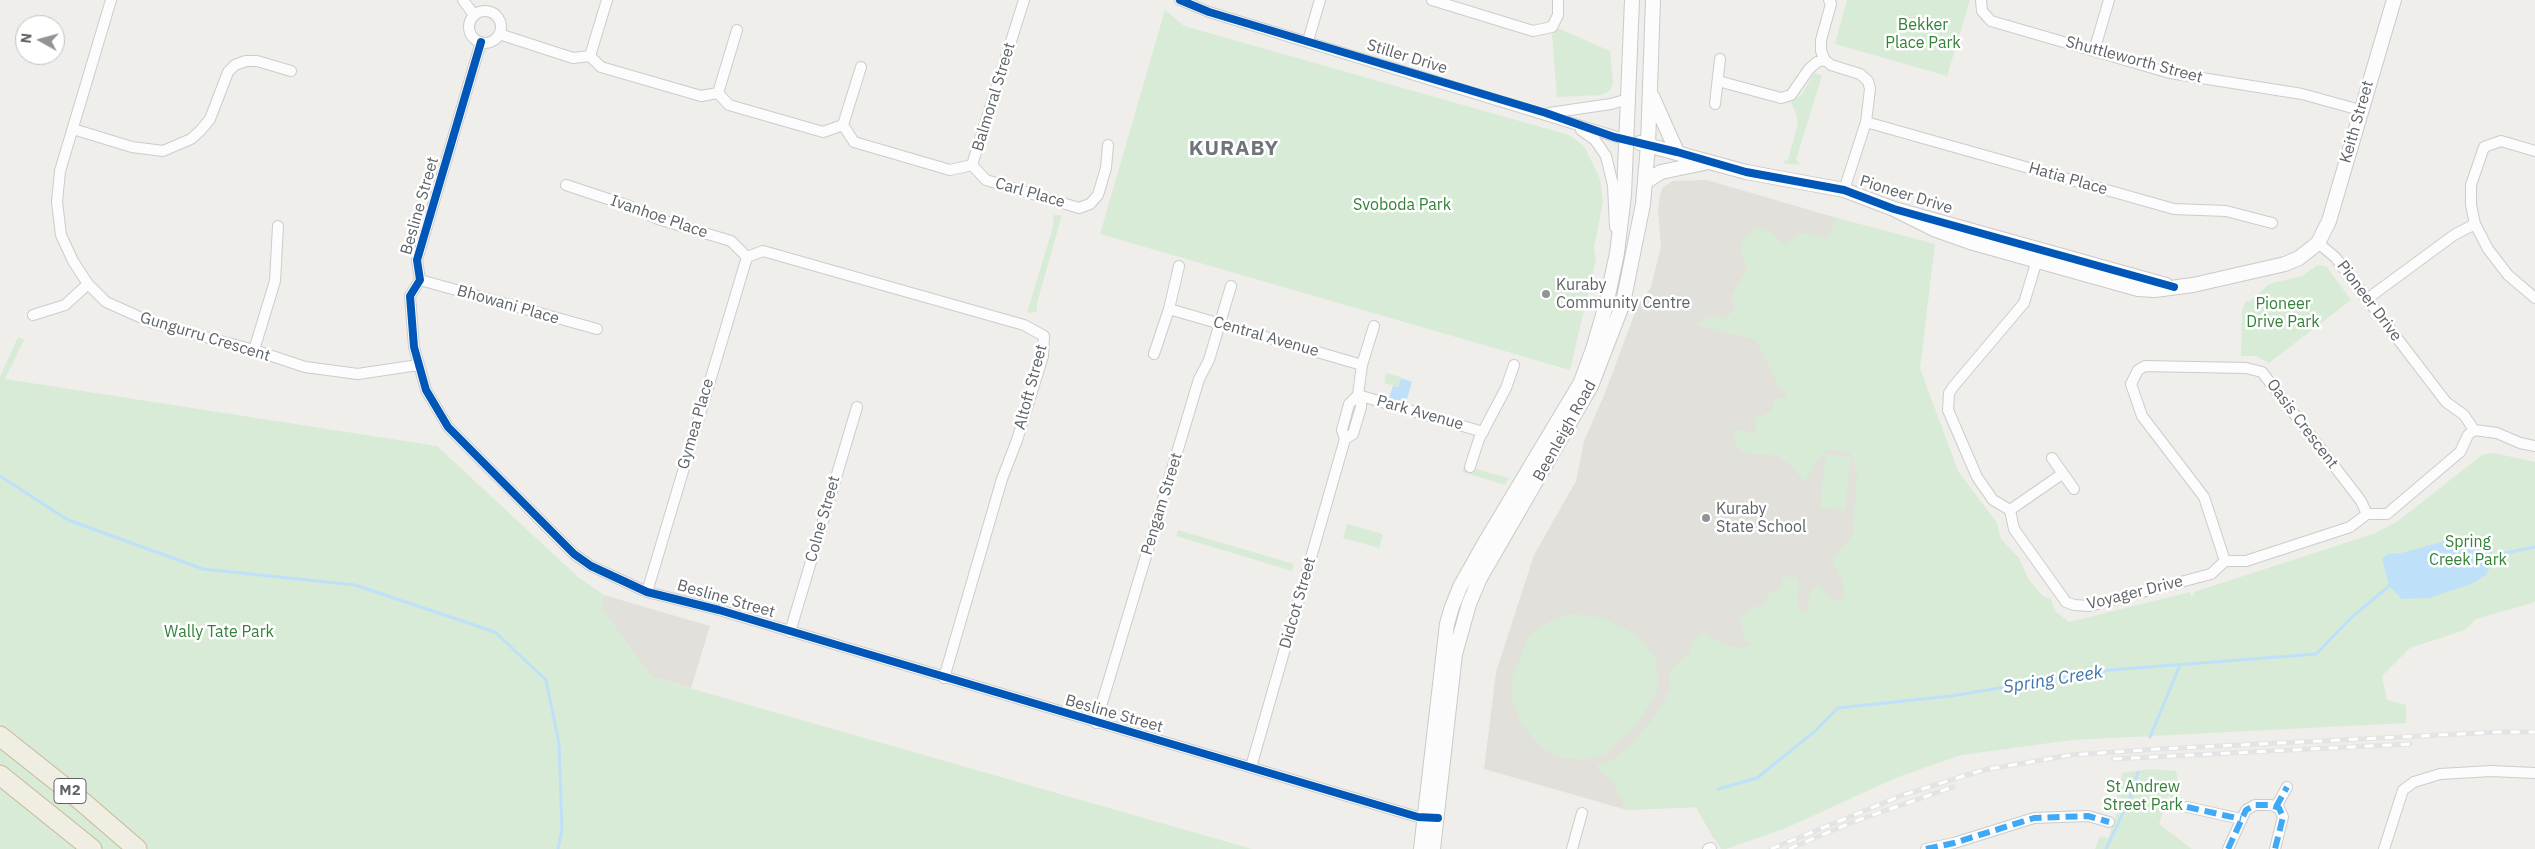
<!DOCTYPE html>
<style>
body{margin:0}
#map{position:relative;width:2535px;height:849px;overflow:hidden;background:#efeeea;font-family:"IBM Plex Sans",sans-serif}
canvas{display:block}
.north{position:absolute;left:15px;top:15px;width:50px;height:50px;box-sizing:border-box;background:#fff;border:1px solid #bfc1c3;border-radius:50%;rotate:277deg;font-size:14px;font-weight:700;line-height:20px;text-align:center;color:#5f6368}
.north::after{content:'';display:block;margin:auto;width:18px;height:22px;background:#919496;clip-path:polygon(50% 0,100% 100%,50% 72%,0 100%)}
</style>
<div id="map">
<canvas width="2535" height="849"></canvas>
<div class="north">N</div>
</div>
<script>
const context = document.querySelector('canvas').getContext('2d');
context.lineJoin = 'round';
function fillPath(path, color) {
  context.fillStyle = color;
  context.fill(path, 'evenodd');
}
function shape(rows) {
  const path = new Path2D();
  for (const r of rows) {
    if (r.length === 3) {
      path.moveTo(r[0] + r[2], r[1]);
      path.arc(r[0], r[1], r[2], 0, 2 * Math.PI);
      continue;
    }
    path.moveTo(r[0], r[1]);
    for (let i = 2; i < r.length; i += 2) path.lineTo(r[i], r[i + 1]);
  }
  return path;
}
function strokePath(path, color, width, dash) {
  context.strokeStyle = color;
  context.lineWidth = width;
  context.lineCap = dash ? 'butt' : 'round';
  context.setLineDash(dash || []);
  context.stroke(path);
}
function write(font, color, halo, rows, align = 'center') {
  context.font = font + ' "IBM Plex Sans",sans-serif';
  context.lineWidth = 5;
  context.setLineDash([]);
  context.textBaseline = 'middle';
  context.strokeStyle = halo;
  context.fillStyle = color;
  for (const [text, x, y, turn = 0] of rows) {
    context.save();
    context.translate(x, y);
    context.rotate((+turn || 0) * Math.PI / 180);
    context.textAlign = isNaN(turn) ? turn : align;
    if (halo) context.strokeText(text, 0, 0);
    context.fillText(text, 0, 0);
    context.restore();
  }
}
const education = shape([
 [1707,180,1837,218,1863,442,1893,763,1714,839,1696,807,1627,810,1484,769,1496,672,1534,555,1576,481,1584,441,1605,393,1637,307,1651,287,1661,246,1658,210,1660,195,1663,187,1673,181],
 [604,595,710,626,691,688,651,677,601,608]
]);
const green = shape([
 [1847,0,1970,0,1947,76,1835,44],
 [1165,10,1184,26,1569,135,1584,146,1600,179,1603,202,1594,247,1596,260,1570,370,1100,234],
 [1558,28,1610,51,1613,82,1611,88,1608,92,1602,95,1557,97,1552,35],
 [1814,73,1822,75,1796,160,1800,165,1782,163,1788,159,1798,124,1797,116,1791,102,1802,94],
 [1054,215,1062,215,1037,303,1037,312,1027,313,1053,227],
 [1837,218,1935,244,1920,368,1958,471,1997,523,2001,539,2019,558,2029,580,2043,596,2051,599,2055,611,2069,622,2190,592,2191,596,2194,595,2194,592,2373,534,2398,521,2482,455,2494,453,2535,462,2535,602,2476,619,2465,630,2410,648,2382,676,2387,700,2406,705,2406,723,2072,740,1961,755,1898,777,1786,828,1726,849,1721,849,1696,807,1627,810,1611,779,1597,769,1598,765,1612,760,1634,742,1655,716,1671,689,1669,673,1680,660,1689,655,1692,642,1705,633,1722,644,1740,648,1752,646,1744,637,1740,619,1754,607,1766,604,1768,593,1779,591,1784,577,1796,577,1800,585,1796,600,1801,611,1808,612,1807,603,1810,593,1819,584,1835,602,1843,598,1844,584,1832,560,1853,534,1857,473,1851,457,1845,510,1820,507,1826,454,1851,457,1849,452,1829,449,1818,458,1805,483,1795,470,1779,456,1742,452,1734,442,1735,430,1745,430,1753,435,1756,431,1756,418,1771,411,1775,399,1785,398,1787,390,1780,389,1756,340,1695,324,1712,316,1725,319,1736,307,1731,297,1747,269,1740,250,1747,234,1758,228,1773,233,1784,245,1804,233,1825,239],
 [2321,265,2327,267,2351,300,2269,363,2256,356,2241,356,2242,311,2246,301,2249,302,2269,284,2302,276,2316,266],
 [18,337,24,340,5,379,437,446,578,577,604,595,601,608,651,677,1252,849,0,849,0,377],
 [1386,373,1401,377,1398,387,1384,383],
 [1465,465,1483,471,1509,478,1505,485,1462,472],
 [1347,524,1383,534,1379,548,1343,538],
 [1178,530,1294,564,1292,571,1176,536],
 [1572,614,1603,618,1635,634,1656,659,1658,689,1636,726,1605,755,1581,760,1560,757,1542,748,1522,725,1512,699,1511,680,1530,634,1553,620],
 [2150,769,2176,771,2178,781,2175,798,2168,796,2159,824,2192,849,2095,849,2100,836,2108,838,2119,807,2113,804,2120,788,2122,773]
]);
const water = shape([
 [1401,378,1412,382,1406,402,1389,398,1393,386,1398,387],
 [2448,540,2477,544,2495,555,2486,575,2471,584,2429,598,2402,599,2389,586,2382,559,2387,554,2401,553]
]);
const stream = shape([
 [0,476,68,520,203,569,355,585,495,632,546,680,559,743,562,830,558,849],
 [2495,555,2535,547],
 [2150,737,2180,665],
 [1718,789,1757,778,1814,732,1838,708,1951,696,2110,670,2316,654,2352,617,2389,586],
 [2106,849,2130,798,2138,772]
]);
const street = shape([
 [111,0,60,171,57,202,61,235,73,261,88,284,106,302,153,323,254,350,305,367,358,374,418,365],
 [463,0,474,15],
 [1180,0,1209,12,1627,140],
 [1432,0,1533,31,1552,27,1558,15,1558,0],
 [1829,0,1831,4,1821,40,1821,51,1825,60,1831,65,1860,74,1868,81,1870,89,1866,122,1844,190],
 [1981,0,1982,11,1991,21,2170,73,2302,94,2360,110],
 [485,27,16],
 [499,34,573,58,590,56,601,67,701,96,718,93,729,105,823,132,843,125,854,142,950,170,972,165,1024,0],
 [1308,41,1320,0],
 [481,42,417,260,420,280,410,296,414,347,426,390,448,427,574,554,591,566,647,592,719,610,1418,817,1432,817],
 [2094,51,2109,0],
 [590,56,607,0],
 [1718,81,1781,98,1791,95,1809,69,1817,62,1825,60],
 [718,93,737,30],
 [1715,104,1720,59],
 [1549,113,1611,104,1628,99],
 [1866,122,2174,209,2226,211,2272,223],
 [843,125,861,67],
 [73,129,132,147,163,151,191,139,201,130,210,119,228,72,235,65,246,61,257,61,291,71],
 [1581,130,1595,140,1606,156,1613,185,1615,227],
 [2535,151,2501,141,2484,147,2471,185,2471,205,2475,224,2488,249,2508,275,2535,298],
 [972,165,986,180,1079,208,1090,204,1098,195,1106,168,1108,145],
 [566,185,629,206,658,219,731,241,747,257],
 [2318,243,2335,257,2446,402,2464,415,2474,430,2497,433,2520,443,2535,446],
 [747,257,763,251,1024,325,1044,336,1043,356,1017,440,1002,479,944,678],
 [2037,260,2024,303,1953,387,1949,393,1948,410,1977,477,1993,500,2010,510,2014,529,2066,602,2074,605,2089,606,2211,574,2225,561,2246,561,2350,527,2367,514,2387,514,2460,452,2468,435,2474,430],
 [420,280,597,329],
 [2367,299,2454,235,2475,224],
 [1169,309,1362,365],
 [33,315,65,305,88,284],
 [254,350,275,281,278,226],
 [1154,354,1169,309,1179,266],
 [1358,395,1483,432],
 [1345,439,1353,434,1361,407,1361,401,1358,395,1362,365,1374,326],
 [2052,458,2074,489],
 [1470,467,1479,439,1506,388,1514,365],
 [2010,510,2062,474],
 [2225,561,2204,497,2142,416,2131,384,2138,370,2145,366,2246,368,2262,372,2361,501,2367,514],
 [647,592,747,257],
 [790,632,857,407],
 [1096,723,1199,379,1209,360,1231,286],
 [1251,767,1345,439,1342,430,1349,404,1358,395],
 [2187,807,2241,819],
 [2276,807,2287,787],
 [1572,849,1582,813],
 [1708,849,1711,848],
 [1926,849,1954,843,2034,818,2088,816,2109,822],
 [2228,849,2246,810,2255,805,2271,805,2279,808,2283,817,2275,849],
 [2384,849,2403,790,2414,782,2440,774,2491,771,2535,773]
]);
const secondary = shape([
 [1652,96,1677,152],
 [1640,143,1746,172,1844,190,1894,209,2166,285],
 [1645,182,1661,172,1709,162],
 [1894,209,1936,230,1970,242,2138,289,2155,290,2193,285,2285,264,2299,258,2318,243,2329,221,2394,0],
 [1421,849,1447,624,1452,607,1460,587,1487,539,1581,382,1593,349,1606,305,1617,253,1624,195,1632,0],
 [1433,849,1455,654,1469,604,1480,578,1591,386,1623,303,1643,204,1648,145,1653,0]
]);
const highway = shape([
 [0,736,78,798,137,849],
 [0,775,92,849]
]);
const rail = shape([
 [2113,759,2410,744],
 [1771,849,1903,795,1983,770,2071,755,2159,749,2500,732,2535,732],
 [1789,849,1850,823,1953,787]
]);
const quiet = shape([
 [2187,807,2241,819],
 [2276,807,2287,787],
 [1926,849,1954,843,2034,818,2088,816,2109,822],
 [2228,849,2246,810,2255,805,2271,805,2279,808,2283,817,2275,849]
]);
const cycleway = shape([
 [1180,0,1209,12,1546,113,1614,137,1677,152,1746,172,1844,190,1894,209,2174,287],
 [481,42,417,260,420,280,410,296,414,347,426,390,448,427,574,554,591,566,647,592,719,610,1418,817,1438,818]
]);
const markers = [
 [1546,294,5,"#919496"],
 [1706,518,5,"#919496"]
];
const shields = [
 [70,791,32]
];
const shieldNames = [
 ["M2",70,791]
];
const parkNames = [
 ["Bekker",1923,25],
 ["Place Park",1923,43],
 ["Svoboda Park",1402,205],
 ["Pioneer",2283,304],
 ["Drive Park",2283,322],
 ["Spring",2468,542],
 ["Creek Park",2468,560],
 ["Wally Tate Park",219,632],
 ["St Andrew",2143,787],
 ["Street Park",2143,805]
];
const streetNames = [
 ["Stiller Drive",1407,57,17],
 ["Shuttleworth Street",2134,60,15],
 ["Balmoral Street",994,97,-73],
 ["Keith Street",2357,122,-74],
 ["Hatia Place",2068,179,16],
 ["Carl Place",1030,193,16],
 ["Pioneer Drive",1906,195,17],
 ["Besline Street",420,206,-74],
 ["Ivanhoe Place",659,217,19],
 ["Pioneer Drive",2369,301,53],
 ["Bhowani Place",508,305,16],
 ["Gungurru Crescent",205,337,17],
 ["Central Avenue",1266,337,16],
 ["Altoft Street",1031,387,-75],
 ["Park Avenue",1420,413,16],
 ["Gymea Place",696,424,-74],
 ["Oasis Crescent",2302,424,53],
 ["Beenleigh Road",1565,431,-61],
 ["Pengam Street",1162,504,-73],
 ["Colne Street",823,519,-74],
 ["Voyager Drive",2135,593,-14],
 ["Besline Street",726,599,16],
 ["Didcot Street",1298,603,-74],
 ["Besline Street",1114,714,16]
];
const poiNames = [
 ["Kuraby",1556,285],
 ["Community Centre",1556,303],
 ["Kuraby",1716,509],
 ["State School",1716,527]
];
const waterNames = [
 ["Spring Creek",2053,680,-9]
];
const districtNames = [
 ["KURABY",1234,149]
];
fillPath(education, '#e2e0da');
fillPath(green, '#d8ebd6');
fillPath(water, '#bfe0f9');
strokePath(stream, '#bfe0f9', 3);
strokePath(street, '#cbcccc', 12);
strokePath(secondary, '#cacacb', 16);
strokePath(highway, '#c8b996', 21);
strokePath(street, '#fdfcfc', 10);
strokePath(secondary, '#fdfcfc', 14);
strokePath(highway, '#f0ede3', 19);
strokePath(rail, '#e4e4e4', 5);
strokePath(rail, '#fff', 3, [9]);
strokePath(quiet, '#3fa9f5', 6, [12, 6]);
strokePath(cycleway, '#0057b8', 8);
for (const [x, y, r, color] of markers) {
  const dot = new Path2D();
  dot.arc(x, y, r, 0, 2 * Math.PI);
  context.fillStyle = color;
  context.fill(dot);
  strokePath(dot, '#fff', 2);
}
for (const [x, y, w] of shields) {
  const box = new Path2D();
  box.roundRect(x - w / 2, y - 12.5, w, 25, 4);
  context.fillStyle = '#fff';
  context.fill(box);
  strokePath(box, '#5f6368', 1);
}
write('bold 15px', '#5f6368', null, shieldNames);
write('16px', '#348238', '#fff', parkNames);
write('16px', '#5f6368', '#fff', streetNames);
write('16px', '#5f6368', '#fff', poiNames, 'left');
write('italic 18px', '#4174aa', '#fff', waterNames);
context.letterSpacing = '1px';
write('bold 21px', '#70757a', '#fff', districtNames);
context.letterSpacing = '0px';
</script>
